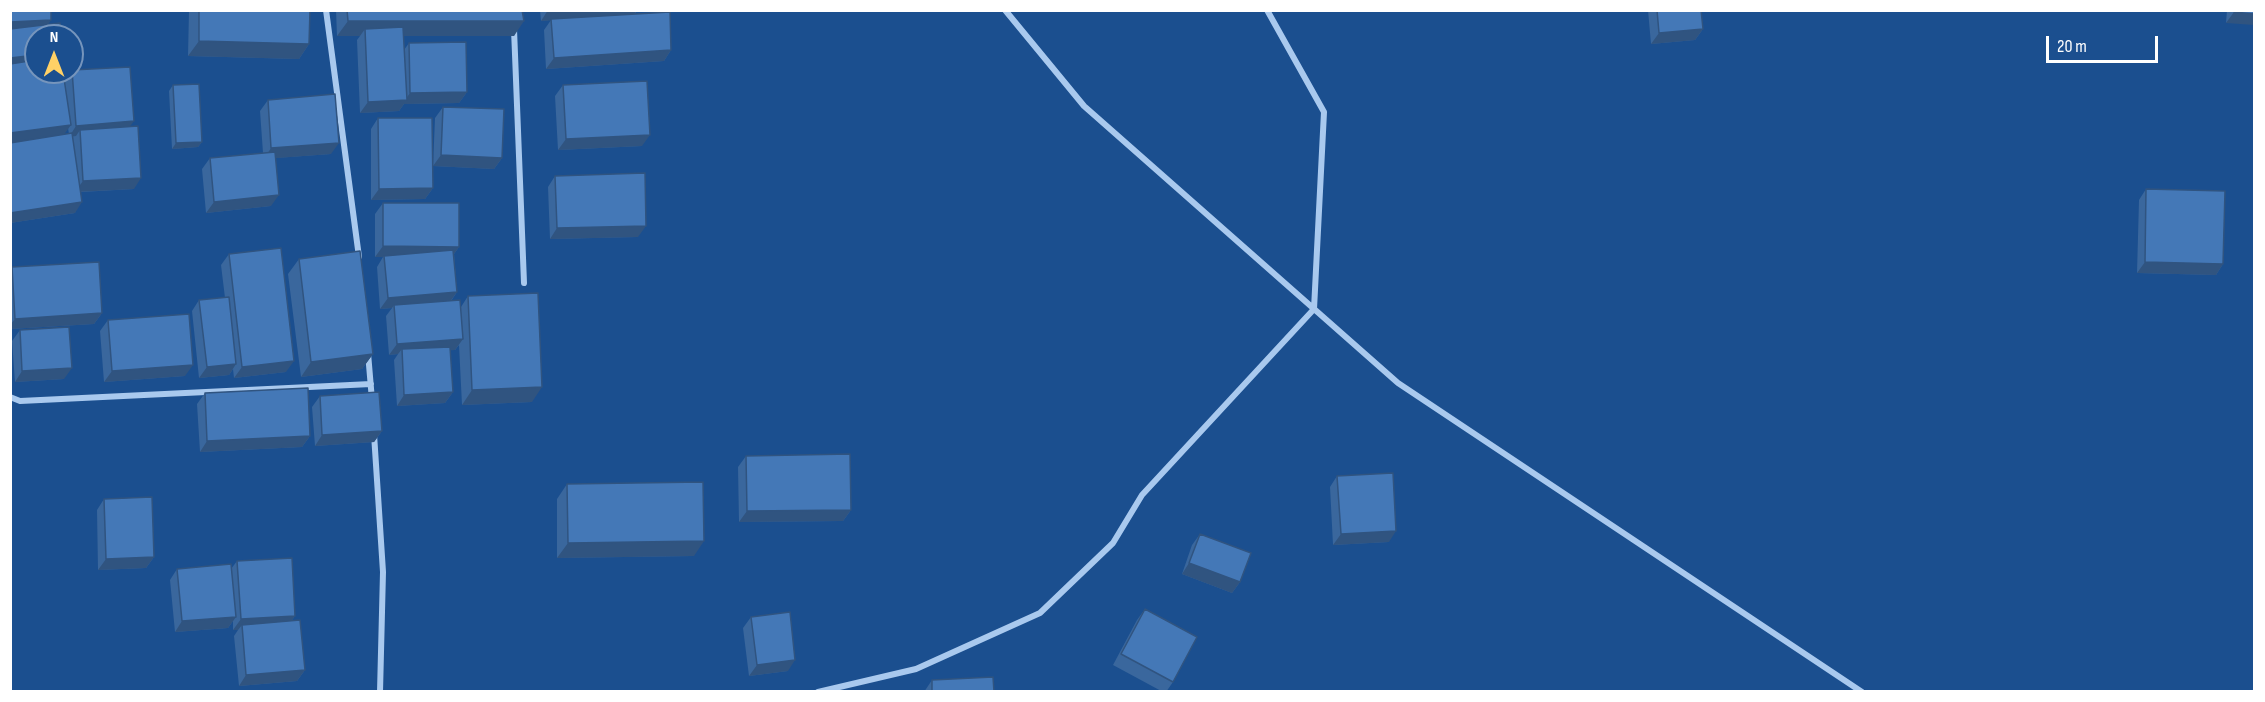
<!DOCTYPE html>
<style>
body{margin:0}
#map{position:relative;width:2265px;height:702px;overflow:hidden;background:#1b4f8f;font-family:"Sofia Sans Condensed",sans-serif}
canvas{display:block}
.frame{position:absolute;inset:0;border:12px solid #fff;pointer-events:none}
.north{position:absolute;left:24px;top:24px;width:60px;height:60px;box-sizing:border-box;background:#1b4f8f;border:2px solid #7695bc;border-radius:50%;rotate:0deg;font-size:16px;font-weight:700;line-height:24px;text-align:center;color:#fff}
.north::after{content:'';display:block;margin:auto;width:21px;height:27px;background:#ffd166;clip-path:polygon(50% 0,100% 100%,50% 72%,0 100%)}
.scale{position:absolute;left:2046px;top:36px;width:112px;height:27px;box-sizing:border-box;border:3px solid #fff;border-top:0;padding-left:8px;font-size:18px;line-height:21px;white-space:nowrap;color:#fff;-webkit-text-stroke:4px #1b4f8f;paint-order:stroke}
</style>
<div id="map">
<canvas width="2265" height="702"></canvas>
<div class="frame"></div>
<div class="north">N</div>
<div class="scale">20 m</div>
</div>
<script>
const context = document.querySelector('canvas').getContext('2d');
context.lineJoin = 'round';
function shape(rows) {
  const path = new Path2D();
  for (const r of rows) {
    path.moveTo(r[0], r[1]);
    for (let i = 2; i < r.length; i += 2) path.lineTo(r[i], r[i + 1]);
  }
  return path;
}
function strokePath(path, color, width, dash) {
  context.strokeStyle = color;
  context.lineWidth = width;
  context.lineCap = dash ? 'butt' : 'round';
  context.setLineDash(dash || []);
  context.stroke(path);
}
function fillPath(path, color) {
  context.fillStyle = color;
  context.fill(path, 'evenodd');
}
const street = shape([
 [326,10,359,257],
 [1005,10,1084,106,1398,383,1862,692],
 [514,29,524,283],
 [368,353,372,400],
 [10,397,20,401,371,384],
 [374,434,383,572,380,692],
 [818,692,916,669,1040,613,1113,543,1142,495,1314,309,1324,112,1267,10]
]);
const wall = shape([
 [10,10,36,36,65,88,65,81,72,72,130,127,134,189,81,192,75,213,10,223],
 [68,128,69,134,63,135],
 [189,10,310,10,309,44,299,59,188,56],
 [336,10,522,10,514,36,404,36,404,50,409,43,467,92,459,103,404,104,399,111,360,113,357,40,360,36,337,36],
 [540,10,637,10,635,14,671,50,664,61,546,69,544,30,551,20,541,21],
 [1648,10,1701,10,1703,29,1695,40,1651,44],
 [2227,10,2254,10,2226,23],
 [173,85,202,142,198,147,172,149,169,91],
 [563,85,642,146,558,150,555,96],
 [268,100,331,154,275,158,271,206,206,213,202,169,210,158,263,153,260,111],
 [443,107,502,158,494,169,433,166,435,118],
 [378,118,433,188,425,199,371,200,371,129],
 [555,176,638,237,550,239,548,187],
 [2146,189,2223,264,2216,275,2137,273,2139,200],
 [383,203,459,247,454,254,457,292,451,301,461,307,468,296,532,402,462,405,459,345,455,350,450,350,453,392,445,403,397,406,394,360,398,354,389,355,386,316,392,308,380,309,377,267,383,257,375,257,375,214],
 [229,254,286,372,234,378,233,369,229,375,199,378,192,311,199,300,225,298,221,265],
 [299,259,373,354,362,369,301,377,288,274],
 [12,267,102,313,94,324,10,329,10,269],
 [108,320,185,376,104,382,100,331],
 [20,330,64,379,15,382,12,341],
 [205,393,310,436,302,447,200,452,197,404],
 [320,396,382,431,374,442,315,446,312,407],
 [746,456,851,510,843,521,739,522,738,467],
 [1337,476,1389,542,1333,545,1330,487],
 [567,484,694,556,557,558,557,499],
 [104,499,154,557,146,568,98,570,97,510],
 [1200,534,1240,582,1232,593,1182,574,1192,545],
 [237,561,295,616,292,620,305,670,297,681,239,686,234,636,238,630,233,630,233,621,228,628,175,632,170,580,177,569,231,569],
 [1145,609,1173,682,1166,692,1163,692,1113,665,1137,620],
 [751,617,788,671,749,676,743,628],
 [932,680,994,692,924,692]
]);
const shadedWall = shape([
 [548,10,637,10,634,15,541,21],
 [2234,12,2254,14,2254,25,2226,23],
 [51,20,44,31,10,33,10,22],
 [348,21,524,21,514,36,365,36,365,29,360,36,337,36],
 [1703,29,1695,40,1651,44,1659,33],
 [199,41,309,44,299,59,188,56],
 [671,50,664,61,546,69,554,58],
 [36,55,36,65,10,68,10,58],
 [467,92,459,103,404,104,399,111,360,113,368,102,405,100,410,93],
 [134,121,126,132,80,130,76,136,69,137,76,126],
 [71,125,63,136,10,143,10,133],
 [650,135,642,146,558,150,566,139],
 [202,142,198,147,172,149,176,143],
 [339,143,331,154,264,159,271,148],
 [441,155,502,158,494,169,433,166],
 [141,178,134,189,75,192,83,181],
 [433,188,425,199,371,200,379,189],
 [279,195,271,206,206,213,214,202],
 [82,202,75,213,10,223,10,213],
 [646,226,638,237,550,239,557,228],
 [383,246,459,247,451,258,384,256,383,257,375,257],
 [2145,262,2223,264,2216,275,2137,273],
 [457,292,449,303,394,305,392,308,380,309,388,298],
 [102,313,94,324,10,329,10,325,15,319],
 [463,339,455,350,402,354,402,349,398,354,389,355,397,344],
 [373,354,362,369,301,377,311,362],
 [294,361,286,372,234,378,242,367],
 [236,364,229,375,199,378,207,367],
 [193,365,185,376,104,382,112,371],
 [72,368,64,379,15,382,22,371],
 [542,387,532,402,462,405,472,390],
 [453,392,445,403,397,406,404,395],
 [382,431,374,442,315,446,322,435],
 [310,436,302,447,200,452,207,441],
 [851,510,843,521,739,522,747,511],
 [1396,531,1389,542,1333,545,1341,534],
 [704,541,694,556,557,558,568,543],
 [154,557,146,568,98,570,106,559],
 [1189,563,1240,582,1232,593,1182,574],
 [295,616,287,627,242,625,238,630,233,630,241,619],
 [236,617,228,628,175,632,182,621],
 [795,660,788,671,749,676,757,665],
 [305,670,297,681,239,686,246,675]
]);
const building = shape([
 [10,10,51,10,51,20,10,22,10,10],
 [199,10,310,10,309,44,199,41,199,10],
 [347,10,522,10,524,21,348,21,347,10],
 [1657,10,1701,10,1703,29,1659,33,1657,10],
 [2234,10,2254,10,2254,14,2234,12,2234,10],
 [670,12,671,50,554,58,551,19,670,12],
 [60,23,61,36,36,36,36,55,10,58,10,29,60,23],
 [403,27,407,100,368,102,365,29,403,27],
 [466,42,467,92,410,93,409,43,466,42],
 [36,60,36,72,63,72,71,125,10,133,10,64,36,60],
 [130,67,134,121,76,126,72,70,130,67],
 [647,81,650,135,566,139,563,85,647,81],
 [199,84,202,142,176,143,173,85,199,84],
 [335,94,339,143,271,148,268,100,335,94],
 [443,107,504,109,502,158,441,155,443,107],
 [378,118,432,118,433,188,379,189,378,118],
 [138,126,141,178,83,181,80,130,138,126],
 [72,133,82,202,10,213,10,143,72,133],
 [275,152,279,195,214,202,210,158,275,152],
 [645,173,646,226,557,228,555,176,645,173],
 [2146,189,2225,191,2223,264,2145,262,2146,189],
 [383,203,459,203,459,247,383,246,383,203],
 [281,248,294,361,242,367,229,254,281,248],
 [453,250,457,292,388,298,384,256,453,250],
 [360,251,373,354,311,362,299,259,360,251],
 [99,262,102,313,15,319,12,267,99,262],
 [538,293,542,387,472,390,468,296,538,293],
 [229,297,236,364,207,367,199,300,229,297],
 [460,300,463,339,397,344,394,305,460,300],
 [189,314,193,365,112,371,108,320,189,314],
 [69,327,72,368,22,371,20,330,69,327],
 [450,347,453,392,404,395,402,349,450,347],
 [308,388,310,436,207,441,205,393,308,388],
 [379,392,382,431,322,435,320,396,379,392],
 [850,454,851,510,747,511,746,456,850,454],
 [1393,473,1396,531,1341,534,1337,476,1393,473],
 [703,482,704,541,568,543,567,484,703,482],
 [152,497,154,557,106,559,104,499,152,497],
 [1200,534,1251,553,1240,582,1189,563,1200,534],
 [292,558,295,616,241,619,237,561,292,558],
 [231,564,236,617,182,621,177,569,231,564],
 [1145,609,1197,637,1173,682,1121,654,1145,609],
 [790,612,795,660,757,665,751,617,790,612],
 [300,620,305,670,246,675,242,625,300,620],
 [993,677,994,692,932,692,932,680,993,677]
]);
strokePath(street, '#a9c9ee', 6);
fillPath(wall, '#3a679d');
fillPath(shadedWall, '#305480');
fillPath(building, '#4478b7');
strokePath(building, '#305480', 1.5);
</script>
